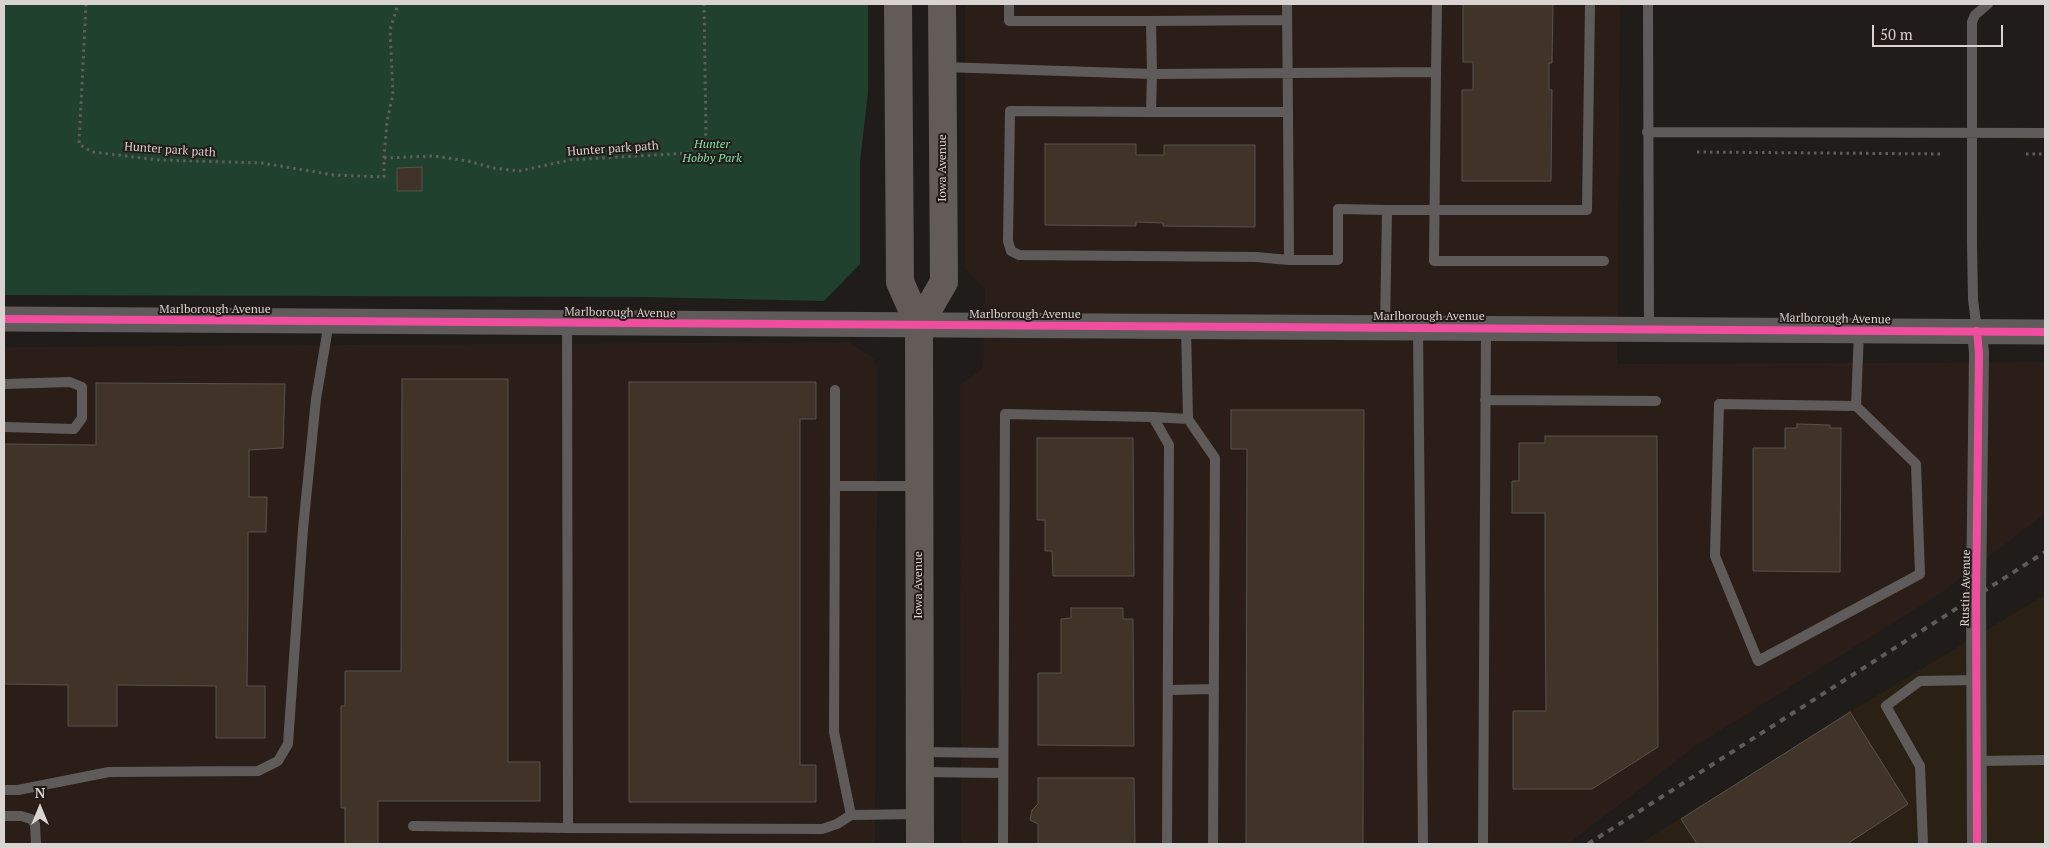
<!DOCTYPE html>
<style>
body{margin:0}
#map{position:relative;width:2049px;height:848px;overflow:hidden;background:#201c1a;font-family:"PT Serif",serif}
canvas{display:block}
.frame{position:absolute;inset:0;border:5px solid #d9d3d1;pointer-events:none}
.north{position:absolute;left:15px;top:783px;width:50px;height:50px;-webkit-text-stroke:4px #231b17;paint-order:stroke;rotate:0deg;font-size:14px;font-weight:700;line-height:20px;text-align:center;color:#d9d3d1}
.north::after{content:'';display:block;margin:auto;width:18px;height:22px;background:#d9d3d1;clip-path:polygon(50% 0,100% 100%,50% 72%,0 100%)}
.scale{position:absolute;left:1872px;top:25px;width:131px;height:22px;box-sizing:border-box;border:2px solid #d9d3d1;border-top:0;padding-left:6px;font-size:15px;line-height:18px;white-space:nowrap;color:#d9d3d1;-webkit-text-stroke:4px #231b17;paint-order:stroke}
</style>
<div id="map">
<canvas width="2049" height="848"></canvas>
<div class="frame"></div>
<div class="north">N</div>
<div class="scale">50 m</div>
</div>
<script>
const context = document.querySelector('canvas').getContext('2d');
context.lineJoin = 'round';
function fillPath(path, color) {
  context.fillStyle = color;
  context.fill(path, 'evenodd');
}
function shape(rows) {
  const path = new Path2D();
  for (const r of rows) {
    path.moveTo(r[0], r[1]);
    for (let i = 2; i < r.length; i += 2) path.lineTo(r[i], r[i + 1]);
  }
  return path;
}
function strokePath(path, color, width, dash) {
  context.strokeStyle = color;
  context.lineWidth = width;
  context.lineCap = dash ? 'butt' : 'round';
  context.setLineDash(dash || []);
  context.stroke(path);
}
function write(font, color, halo, rows, align = 'center') {
  context.font = font + ' "PT Serif",serif';
  context.lineWidth = 4;
  context.setLineDash([]);
  context.textBaseline = 'middle';
  context.strokeStyle = halo;
  context.fillStyle = color;
  for (const [text, x, y, turn = 0] of rows) {
    context.save();
    context.translate(x, y);
    context.rotate((+turn || 0) * Math.PI / 180);
    context.textAlign = isNaN(turn) ? turn : align;
    if (halo) context.strokeText(text, 0, 0);
    context.fillText(text, 0, 0);
    context.restore();
  }
}
const commercial = shape([
 [2045,595,2045,844,1639,844,1850,712]
]);
const built = shape([
 [965,4,1620,4,1617,364,2045,362,2045,514,1938,595,1697,745,1568,844,961,844,960,385,983,368,985,289,965,269],
 [849,342,874,359,878,372,875,844,4,844,4,347]
]);
const green = shape([
 [4,4,868,4,868,92,860,162,860,264,824,301,643,297,4,295]
]);
const building = shape([
 [1463,4,1553,4,1552,63,1549,63,1549,90,1552,90,1551,181,1462,181,1462,90,1473,90,1473,62,1463,62,1463,4],
 [1045,144,1136,144,1136,155,1164,155,1164,145,1255,145,1255,227,1163,226,1163,223,1136,222,1136,226,1045,225,1045,144],
 [422,167,422,191,397,191,397,168,422,167],
 [402,379,508,379,508,762,540,762,540,801,378,801,378,844,345,844,345,808,341,808,341,706,345,706,345,671,401,671,402,379],
 [629,382,816,382,816,419,800,419,800,765,816,765,816,802,629,802,629,382],
 [96,383,285,384,283,448,249,450,249,497,267,497,266,532,248,532,248,599,247,686,265,686,265,738,216,738,216,686,117,685,117,726,68,726,68,685,4,684,4,444,96,445,96,383],
 [1231,410,1364,410,1363,844,1246,844,1247,449,1231,449,1231,410],
 [1797,424,1830,425,1830,428,1841,428,1840,572,1753,571,1753,448,1785,448,1785,428,1797,428,1797,424],
 [1545,436,1657,436,1658,747,1592,789,1513,789,1513,711,1546,711,1545,585,1545,513,1512,513,1512,481,1519,481,1519,443,1545,443,1545,436],
 [1037,438,1133,438,1134,576,1053,576,1052,551,1045,551,1045,520,1037,520,1037,438],
 [1071,608,1123,608,1123,619,1133,619,1134,746,1038,745,1038,673,1061,673,1061,619,1071,618,1071,608],
 [1850,712,1908,804,1847,844,1697,844,1681,819,1850,712],
 [1038,778,1134,778,1135,844,1038,844,1038,824,1030,820,1032,810,1038,804,1038,778]
]);
const path = shape([
 [86,4,79,144,92,152,160,160,262,163,334,175,384,177,384,158,434,156,468,161,493,168,519,171,570,160,689,153,706,134,704,4],
 [1697,152,1943,154],
 [2026,154,2045,154],
 [384,158,387,121,393,94,390,30,398,4]
]);
const service = shape([
 [1009,4,1009,21,1151,21,1152,74,1436,72,1437,4],
 [1287,4,1288,112],
 [1648,4,1649,329],
 [1151,21,1287,20],
 [943,67,1152,74,1151,112,1288,112,1289,260,1338,260,1338,209,1387,210,1385,328],
 [1436,72,1434,261,1604,261],
 [1151,112,1010,111,1008,241,1011,251,1019,255,1256,257,1289,260],
 [1647,132,2045,133],
 [1387,210,1587,210,1590,4],
 [567,324,568,828,822,829,837,824,851,815,920,814],
 [1186,327,1188,419,1215,458,1213,844],
 [1418,328,1423,844],
 [1977,331,1973,299,1972,244,1972,22,1975,15,1988,4],
 [4,384,70,382,82,387,82,418,74,429,4,427],
 [835,390,835,486],
 [1485,400,1656,401],
 [1856,406,1916,464,1920,574,1758,661,1715,556,1719,404,1856,406,1859,331],
 [1153,417,1188,419],
 [1169,690,1214,689],
 [921,752,1002,753],
 [1977,761,2045,760],
 [921,772,1002,773],
 [4,790,18,790,109,772,258,771,278,761,288,744,303,529,316,399,329,322],
 [851,815,834,732,835,486,918,486],
 [4,816,21,816,31,819,35,824,36,844],
 [413,826,568,828],
 [1483,843,1486,329],
 [1003,844,1005,414,1153,417,1169,445,1167,844],
 [1923,844,1920,766,1886,706,1920,681,1976,680]
]);
const minor = shape([
 [1977,844,1976,598,1979,353,1977,331]
]);
const tertiary = shape([
 [4,319,2045,332]
]);
const primary = shape([
 [898,4,900,282,919,325,920,844],
 [919,325,944,282,942,4]
]);
const rail = shape([
 [1588,844,2045,552]
]);
const cycleway = shape([
 [4,319,2045,332],
 [1977,844,1976,598,1979,353,1977,331]
]);
const parkNames = [
 ["Hunter",712,145],
 ["Hobby Park",712,159]
];
const streetNames = [
 ["Hunter park path",613,149,-4],
 ["Hunter park path",170,150,4],
 ["Iowa Avenue",943,168,-90],
 ["Marlborough Avenue",215,310],
 ["Marlborough Avenue",620,313,1],
 ["Marlborough Avenue",1025,315],
 ["Marlborough Avenue",1429,317],
 ["Marlborough Avenue",1835,319,1],
 ["Iowa Avenue",919,585,-90],
 ["Rustin Avenue",1966,588,-89]
];
fillPath(commercial, '#2a2114');
fillPath(built, '#2b1e18');
fillPath(green, '#1f412e');
fillPath(building, '#403429');
strokePath(building, '#55524f', 1);
strokePath(path, '#615d5c', 3, [2.5, 4]);
strokePath(service, '#5f5b5a', 10);
strokePath(minor, '#5f5b5a', 20);
strokePath(tertiary, '#5f5b5a', 25);
strokePath(primary, '#635b58', 28);
strokePath(rail, '#5e5b5a', 4, [6, 6]);
strokePath(cycleway, '#ef4d9e', 8);
write('italic 12px', '#7fe6ad', '#231b17', parkNames);
write('12px', '#d9d3d1', '#231b17', streetNames);
</script>
